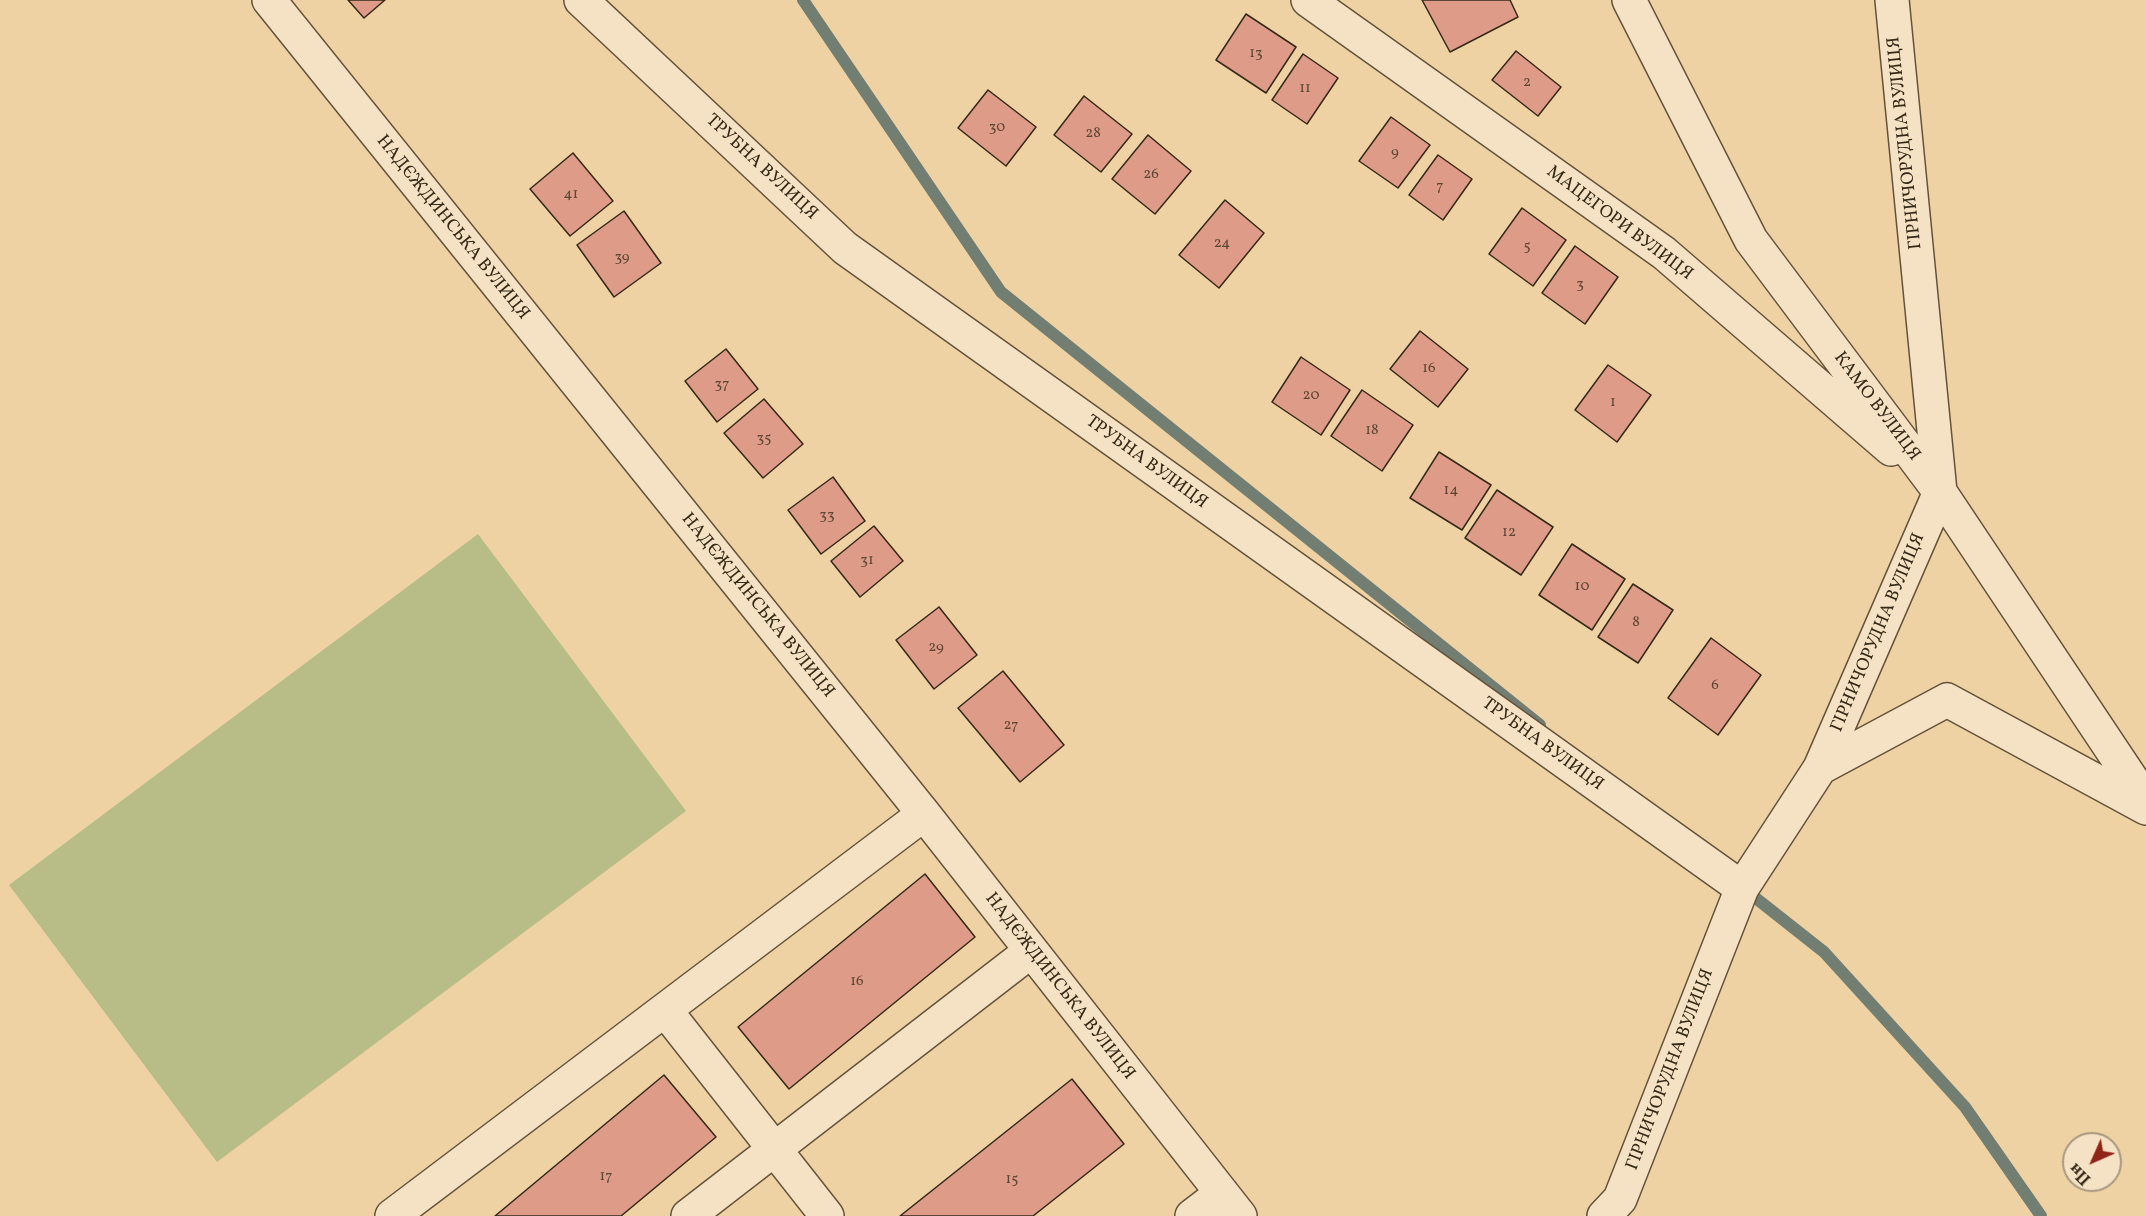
<!DOCTYPE html>
<meta charset="utf-8">
<style>
body{margin:0}
#map{position:relative;width:2146px;height:1216px;overflow:hidden;background:#efd2a4;font-family:Vollkorn,serif}
canvas{display:block}
.north{position:absolute;left:2062px;top:1132px;width:60px;height:60px;box-sizing:border-box;background:#f5e2c4;border:2px solid #a8987f;border-radius:50%;rotate:225deg;font-size:16px;font-weight:700;line-height:24px;text-align:center;color:#352918}
.north::after{content:'';display:block;margin:auto;width:21px;height:27px;background:#8f2418;clip-path:polygon(50% 0,100% 100%,50% 72%,0 100%)}
</style>
<div id="map">
<canvas width="2146" height="1216"></canvas>
<div class="north">Пн</div>
</div>
<script>
const context = document.querySelector('canvas').getContext('2d');
context.lineJoin = 'round';
function fillPath(path, color) {
  context.fillStyle = color;
  context.fill(path, 'evenodd');
}
function shape(rows) {
  const path = new Path2D();
  for (const r of rows) {
    path.moveTo(r[0], r[1]);
    for (let i = 2; i < r.length; i += 2) path.lineTo(r[i], r[i + 1]);
  }
  return path;
}
function strokePath(path, color, width, dash) {
  context.strokeStyle = color;
  context.lineWidth = width;
  context.lineCap = dash ? 'butt' : 'round';
  context.setLineDash(dash || []);
  context.stroke(path);
}
function write(font, color, halo, rows, align = 'center') {
  context.font = font + ' Vollkorn,serif';
  context.lineWidth = 4.5;
  context.setLineDash([]);
  context.textBaseline = 'middle';
  context.strokeStyle = halo;
  context.fillStyle = color;
  for (const [text, x, y, turn = 0] of rows) {
    context.save();
    context.translate(x, y);
    context.rotate((+turn || 0) * Math.PI / 180);
    context.textAlign = isNaN(turn) ? turn : align;
    if (halo) context.strokeText(text, 0, 0);
    context.fillText(text, 0, 0);
    context.restore();
  }
}
const green = shape([
 [478,534,686,811,217,1162,9,885]
]);
const stream = shape([
 [803,0,1001,292,1540,725],
 [1743,888,1824,952,1965,1107,2041,1216]
]);
const building = shape([
 [348,0,385,0,364,18,348,0],
 [1422,0,1510,0,1518,17,1450,52,1422,0],
 [1246,14,1296,47,1266,93,1216,60,1246,14],
 [1516,51,1561,87,1538,116,1492,80,1516,51],
 [1303,54,1338,78,1307,124,1272,100,1303,54],
 [988,90,1036,127,1006,166,958,128,988,90],
 [1084,96,1132,134,1101,172,1054,135,1084,96],
 [1391,117,1430,145,1398,188,1359,161,1391,117],
 [1148,135,1191,171,1155,214,1112,179,1148,135],
 [573,153,613,201,570,236,530,189,573,153],
 [1438,155,1472,179,1443,220,1409,195,1438,155],
 [1225,200,1264,233,1219,288,1179,255,1225,200],
 [1522,208,1566,240,1533,286,1489,254,1522,208],
 [624,211,661,263,614,297,577,245,624,211],
 [1575,246,1618,277,1585,324,1542,293,1575,246],
 [1420,331,1468,369,1438,407,1390,369,1420,331],
 [726,349,758,389,717,422,685,381,726,349],
 [1301,357,1350,390,1321,435,1272,402,1301,357],
 [1608,365,1651,395,1617,442,1575,410,1608,365],
 [1362,390,1413,425,1382,471,1331,436,1362,390],
 [764,399,803,444,763,478,724,433,764,399],
 [1439,452,1491,485,1462,530,1410,498,1439,452],
 [833,477,865,521,821,554,788,510,833,477],
 [1497,490,1553,527,1521,575,1465,538,1497,490],
 [874,526,903,561,860,597,831,561,874,526],
 [1572,544,1625,579,1592,630,1539,595,1572,544],
 [1633,584,1673,610,1638,663,1598,637,1633,584],
 [939,607,977,655,934,689,896,640,939,607],
 [1711,638,1761,675,1718,735,1668,698,1711,638],
 [1003,671,1064,745,1020,782,958,708,1003,671],
 [925,874,975,937,789,1089,738,1027,925,874],
 [664,1075,716,1137,621,1216,495,1216,664,1075],
 [1072,1079,1124,1144,1033,1216,900,1216,1072,1079]
]);
const minor = shape([
 [269,0,924,814,1240,1216],
 [581,0,845,248,1742,888],
 [1308,0,1664,253,1891,449],
 [1629,0,1751,240,1940,492,2146,801],
 [1820,768,1947,700,2146,808],
 [665,1010,827,1216],
 [392,1216,924,814],
 [688,1216,1031,951],
 [1192,1216,1222,1193],
 [1604,1216,1620,1199,1742,888,1820,768,1940,492,1892,0]
]);
const numberNames = [
 ["13",1256,54],
 ["2",1527,83],
 ["11",1305,89],
 ["30",997,128],
 ["28",1093,134],
 ["9",1395,153],
 ["26",1151,175],
 ["7",1440,187],
 ["41",571,195],
 ["24",1222,244],
 ["5",1527,247],
 ["39",622,258],
 ["3",1580,285],
 ["16",1429,369],
 ["37",722,385],
 ["20",1311,396],
 ["1",1613,403],
 ["18",1372,431],
 ["35",764,439],
 ["14",1451,491],
 ["33",827,516],
 ["12",1509,533],
 ["31",867,561],
 ["10",1582,587],
 ["8",1636,623],
 ["29",936,648],
 ["6",1715,686],
 ["27",1011,726],
 ["16",857,982],
 ["17",606,1177],
 ["15",1012,1180]
];
const streetNames = [
 ["ГІРНИЧОРУДНА ВУЛИЦЯ",1906,143,-96],
 ["ТРУБНА ВУЛИЦЯ",761,168,43],
 ["МАЦЕГОРИ ВУЛИЦЯ",1619,224,37],
 ["НАДЄЖДИНСЬКА ВУЛИЦЯ",452,228,51],
 ["КАМО ВУЛИЦЯ",1876,407,53],
 ["ТРУБНА ВУЛИЦЯ",1146,463,36],
 ["НАДЄЖДИНСЬКА ВУЛИЦЯ",757,606,51],
 ["ГІРНИЧОРУДНА ВУЛИЦЯ",1879,633,-67],
 ["ТРУБНА ВУЛИЦЯ",1542,745,36],
 ["НАДЄЖДИНСЬКА ВУЛИЦЯ",1059,987,52],
 ["ГІРНИЧОРУДНА ВУЛИЦЯ",1671,1070,-69]
];
fillPath(green, '#b8bc86');
strokePath(stream, '#737e73', 12);
fillPath(building, '#de9c88');
strokePath(building, '#352918', 1.5);
strokePath(minor, '#64533b', 36);
strokePath(minor, '#f5e2c4', 33);
write('15px', '#5f4634', null, numberNames);
write('18px', '#352918', '#f5e2c4', streetNames);
</script>
